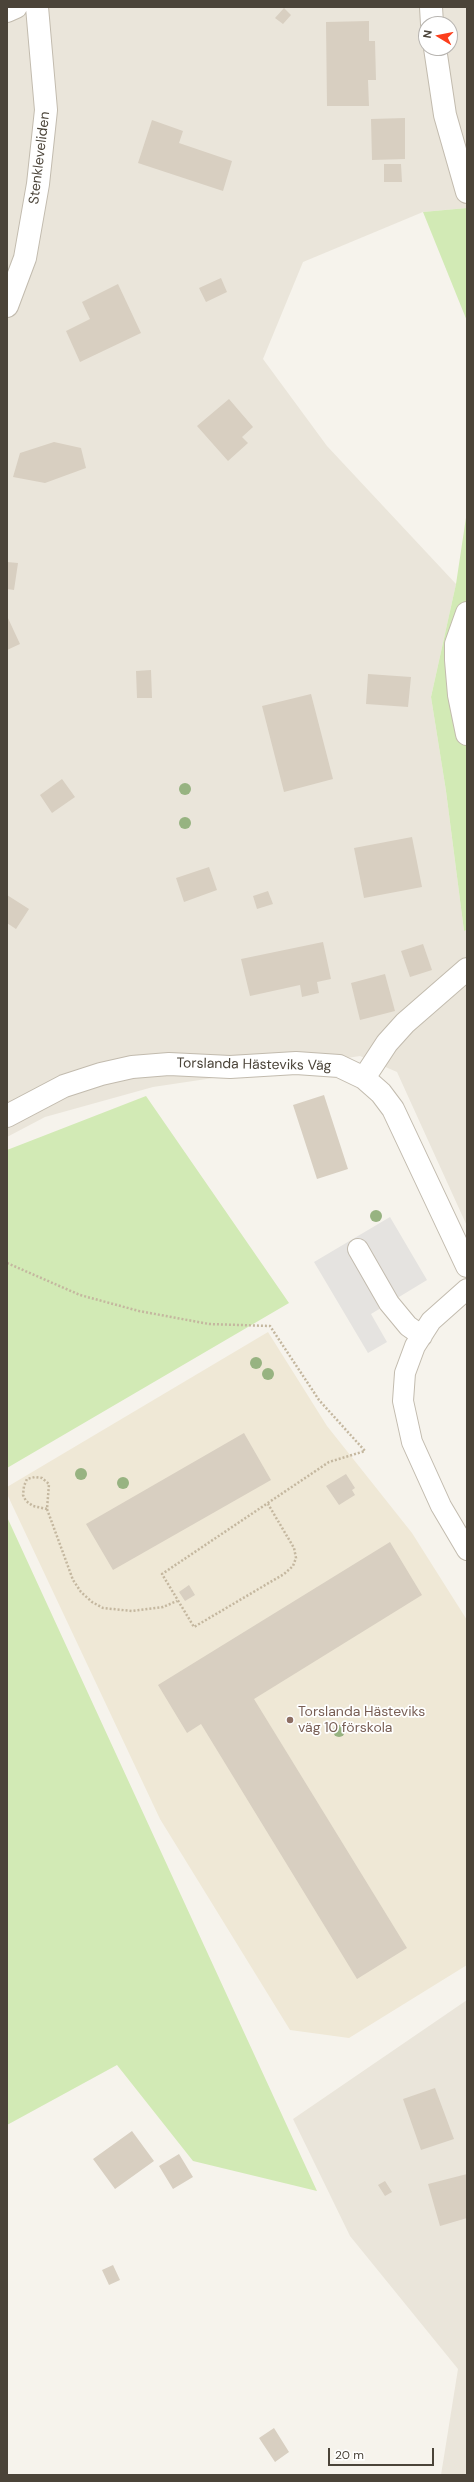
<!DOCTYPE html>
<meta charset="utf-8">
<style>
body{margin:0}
#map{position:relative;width:474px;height:2482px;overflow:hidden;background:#f6f3ec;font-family:"DM Sans",sans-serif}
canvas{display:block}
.frame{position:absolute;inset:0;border:8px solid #4b4439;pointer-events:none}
.north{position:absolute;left:418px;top:16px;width:40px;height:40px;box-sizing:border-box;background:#fff;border:1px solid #b7b4b0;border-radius:50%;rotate:280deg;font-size:11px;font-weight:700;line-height:16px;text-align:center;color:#4b4439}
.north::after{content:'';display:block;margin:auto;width:14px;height:18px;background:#fc3f1d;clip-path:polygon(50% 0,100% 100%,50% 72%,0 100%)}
.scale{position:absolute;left:328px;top:2448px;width:106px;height:18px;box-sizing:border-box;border:2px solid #4b4439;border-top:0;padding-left:5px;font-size:12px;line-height:14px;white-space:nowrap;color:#4b4439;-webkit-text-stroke:3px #fff;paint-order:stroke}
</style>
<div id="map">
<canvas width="474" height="2482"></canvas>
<div class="frame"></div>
<div class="north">N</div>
<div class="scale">20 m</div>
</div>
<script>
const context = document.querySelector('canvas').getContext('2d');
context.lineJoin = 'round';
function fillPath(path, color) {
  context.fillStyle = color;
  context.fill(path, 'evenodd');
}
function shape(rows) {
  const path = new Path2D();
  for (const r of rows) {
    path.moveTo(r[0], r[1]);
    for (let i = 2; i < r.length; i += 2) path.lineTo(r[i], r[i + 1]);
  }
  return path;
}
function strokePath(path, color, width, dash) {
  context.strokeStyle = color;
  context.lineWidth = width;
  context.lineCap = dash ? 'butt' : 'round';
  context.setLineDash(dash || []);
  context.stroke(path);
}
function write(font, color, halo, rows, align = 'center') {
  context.font = font + ' "DM Sans",sans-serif';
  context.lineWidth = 3.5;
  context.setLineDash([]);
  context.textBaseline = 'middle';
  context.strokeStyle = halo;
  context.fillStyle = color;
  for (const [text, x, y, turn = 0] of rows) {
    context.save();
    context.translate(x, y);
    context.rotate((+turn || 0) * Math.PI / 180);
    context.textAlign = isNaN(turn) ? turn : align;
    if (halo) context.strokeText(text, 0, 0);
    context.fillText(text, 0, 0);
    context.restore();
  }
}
const residential = shape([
 [7,7,467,7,467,208,423,212,303,262,263,359,327,446,456,584,431,697,446,791,464,931,467,930,467,1226,397,1072,360,1056,153,1087,45,1117,7,1137],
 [426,24,450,24,450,48,426,48],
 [467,2000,467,2475,441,2475,458,2369,350,2236,293,2119]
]);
const education = shape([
 [268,1332,327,1426,412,1533,467,1620,467,1965,349,2038,290,2030,160,1819,7,1494,7,1487]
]);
const green = shape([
 [467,208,467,321,423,212],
 [467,511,467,930,464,931,446,791,431,697,456,584],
 [146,1096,289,1303,7,1468,7,1150],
 [7,1517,317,2191,193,2161,117,2065,7,2125]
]);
const parking = shape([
 [390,1217,427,1280,371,1314,387,1342,368,1353,314,1262]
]);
const building = shape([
 [284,8,291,15,283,24,275,18],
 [369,21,369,41,375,41,376,80,368,80,369,106,327,106,326,22],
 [405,118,405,159,372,160,371,119],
 [152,120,183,131,179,143,232,161,223,191,138,163],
 [384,164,401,164,402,182,384,182],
 [221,278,227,292,206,302,199,288],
 [118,284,141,333,80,362,66,331,90,319,82,302],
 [229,399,253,427,242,437,248,443,228,461,197,426],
 [54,442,81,448,86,468,45,483,13,477,20,453],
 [7,562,18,563,14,590,7,589],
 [7,616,20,644,7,650],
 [151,670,152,698,137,698,136,671],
 [368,674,411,677,408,707,366,704],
 [311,694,333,779,284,792,262,706],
 [62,779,75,797,52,813,40,795],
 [412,837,422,887,364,898,354,848],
 [209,867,217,890,184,902,176,878],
 [268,891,273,904,257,909,253,896],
 [7,895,29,909,16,929,7,923],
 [323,942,331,979,317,982,319,993,302,997,300,985,250,996,241,959],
 [423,944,432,970,410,977,401,951],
 [385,974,395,1011,360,1020,351,983],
 [324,1095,348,1169,317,1179,293,1105],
 [244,1433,271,1480,113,1570,86,1524],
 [346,1474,355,1488,352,1490,355,1495,339,1505,326,1486],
 [390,1542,422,1595,254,1699,407,1948,357,1979,201,1724,187,1733,158,1685],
 [189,1585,195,1595,185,1601,179,1592],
 [435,2088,454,2139,421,2150,403,2099],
 [132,2131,154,2161,115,2189,93,2159],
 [179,2154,193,2177,173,2189,159,2166],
 [467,2174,467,2218,440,2226,428,2184],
 [385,2181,392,2192,385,2196,378,2185],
 [113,2265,120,2280,109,2285,102,2270],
 [274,2428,289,2452,275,2462,259,2438]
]);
const path = shape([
 [7,1263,80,1295,139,1311,209,1324,270,1326,319,1400,365,1451,329,1462,162,1574,194,1627,284,1574,293,1566,296,1558,294,1548,268,1504],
 [47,1509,33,1506,26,1501,23,1495,24,1486,27,1479,35,1477,42,1478,49,1484,47,1509,73,1580,81,1592,92,1602,103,1608,132,1611,163,1607,177,1601]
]);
const service = shape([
 [358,1249,389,1303,408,1326,422,1336],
 [467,1289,431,1321,415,1346,405,1373,403,1401,412,1442,441,1506,467,1550]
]);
const minor = shape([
 [431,7,432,24],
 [7,11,16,7],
 [435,48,445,115,467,192],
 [7,306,25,258,38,184,46,110,37,7],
 [467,613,456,644,456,660,459,695,467,734],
 [364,1078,387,1043,405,1023,467,969],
 [7,1116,64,1086,101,1074,132,1067,169,1064,230,1067,296,1063,339,1066,364,1078,381,1093,393,1109,467,1266]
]);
const trees = [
 [185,789],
 [185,823],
 [376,1216],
 [256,1363],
 [268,1374],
 [81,1474],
 [123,1483],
 [339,1731]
];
const markers = [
 [290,1720,4,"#8d6e63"]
];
const streetNames = [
 ["Stenkleveliden",40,158,-83],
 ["Torslanda Hästeviks Väg",254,1065,1]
];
const educationNames = [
 ["Torslanda Hästeviks",298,1712],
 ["väg 10 förskola",298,1728]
];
fillPath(residential, '#eae5da');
fillPath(education, '#efe8d6');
fillPath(green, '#d2eab5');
fillPath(parking, '#e5e3e0');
fillPath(building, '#d8cfc1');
strokePath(service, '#c2bbae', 22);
strokePath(minor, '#c2bbae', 24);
strokePath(path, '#c4b79f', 2.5, [2, 2]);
strokePath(service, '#fff', 20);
strokePath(minor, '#fff', 22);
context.fillStyle = '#97b381';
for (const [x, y] of trees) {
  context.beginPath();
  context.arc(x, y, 6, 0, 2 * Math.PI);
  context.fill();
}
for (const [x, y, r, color] of markers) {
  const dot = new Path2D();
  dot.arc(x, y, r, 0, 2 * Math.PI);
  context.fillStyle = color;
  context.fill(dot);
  strokePath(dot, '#fff', 1.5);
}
write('14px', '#4b4439', '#fff', streetNames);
write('14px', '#785e54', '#fff', educationNames, 'left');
</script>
